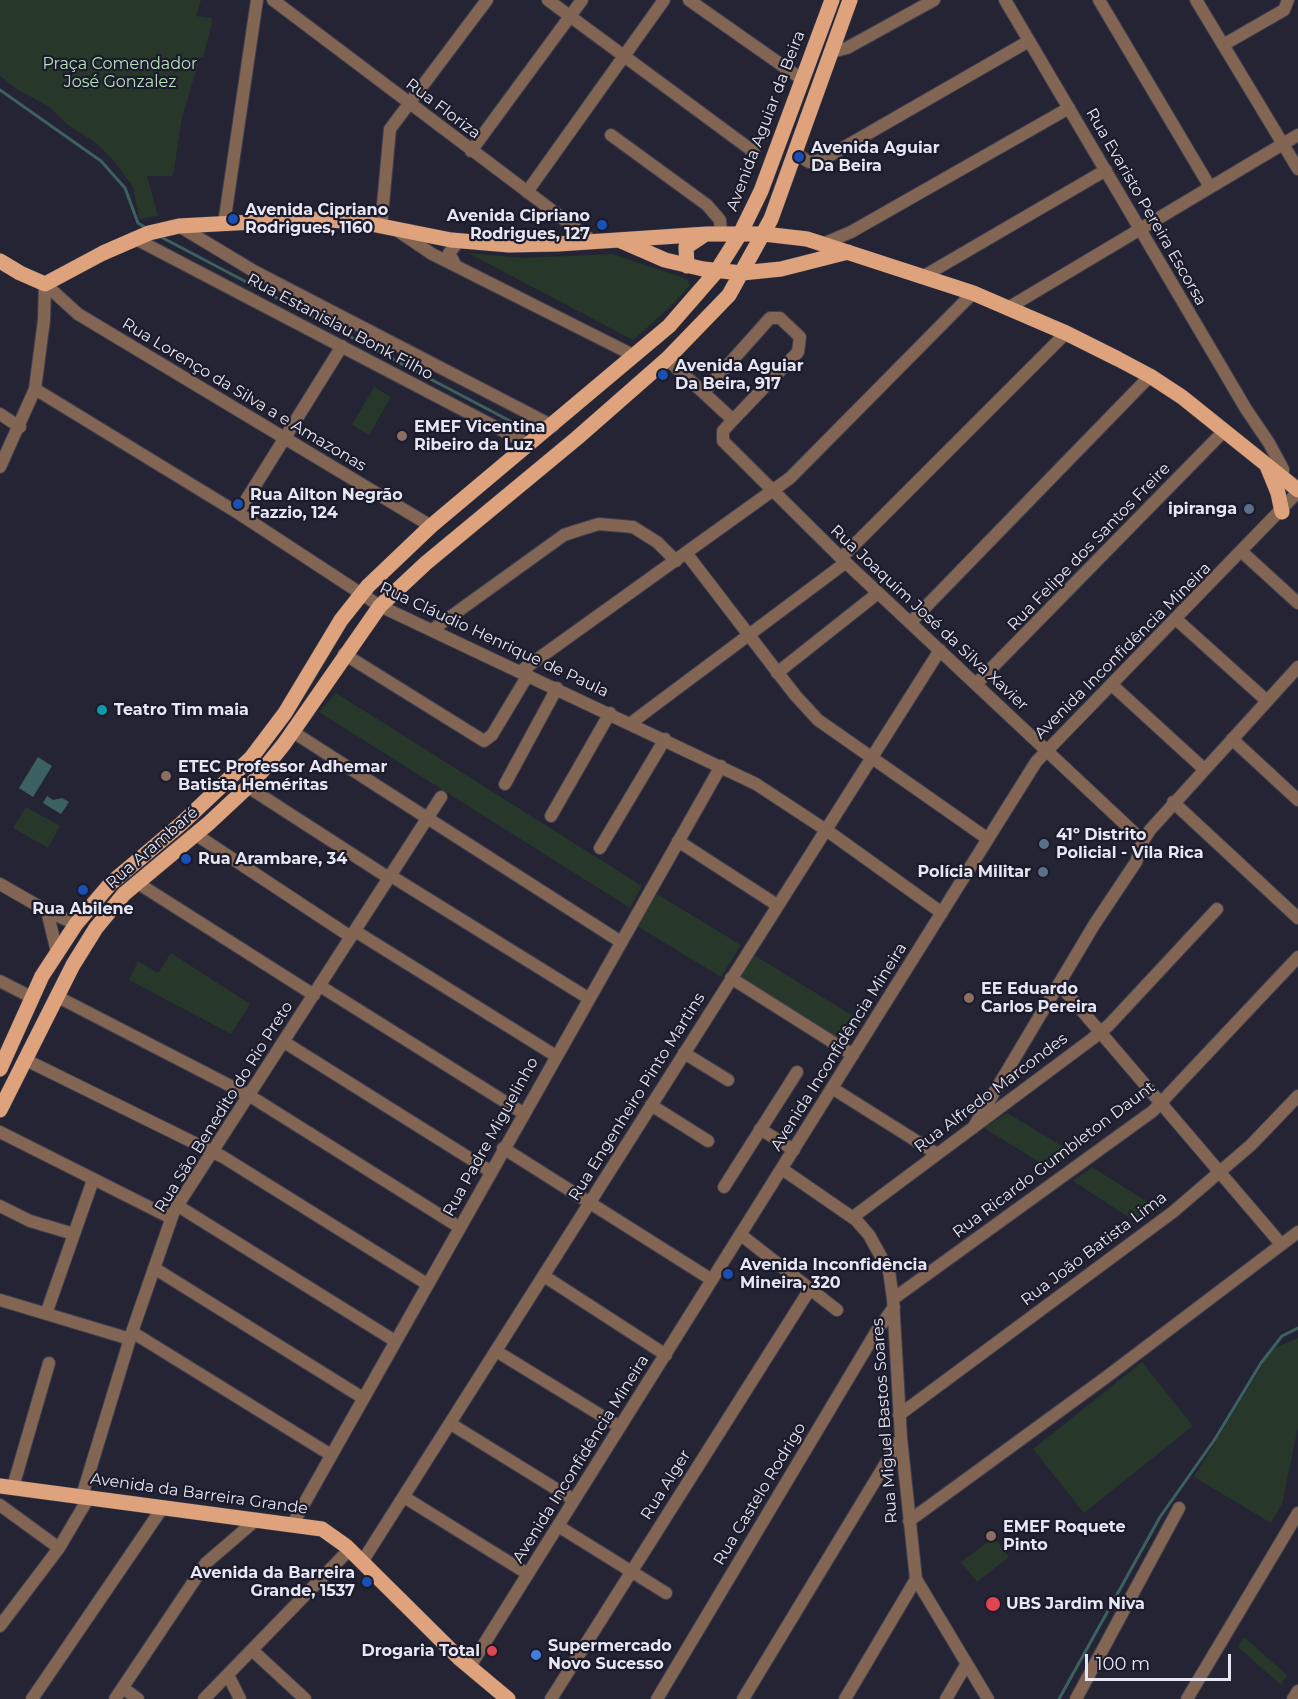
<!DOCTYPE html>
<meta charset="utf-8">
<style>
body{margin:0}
#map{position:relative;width:1298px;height:1699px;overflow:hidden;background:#242435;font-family:Montserrat,sans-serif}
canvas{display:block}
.scale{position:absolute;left:1085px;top:1654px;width:146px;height:27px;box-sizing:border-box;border:3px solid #e6e7f2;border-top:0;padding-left:8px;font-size:18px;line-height:21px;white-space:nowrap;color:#e6e7f2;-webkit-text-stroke:4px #1b1b2b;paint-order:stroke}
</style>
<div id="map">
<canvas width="1298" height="1699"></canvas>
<div class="scale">100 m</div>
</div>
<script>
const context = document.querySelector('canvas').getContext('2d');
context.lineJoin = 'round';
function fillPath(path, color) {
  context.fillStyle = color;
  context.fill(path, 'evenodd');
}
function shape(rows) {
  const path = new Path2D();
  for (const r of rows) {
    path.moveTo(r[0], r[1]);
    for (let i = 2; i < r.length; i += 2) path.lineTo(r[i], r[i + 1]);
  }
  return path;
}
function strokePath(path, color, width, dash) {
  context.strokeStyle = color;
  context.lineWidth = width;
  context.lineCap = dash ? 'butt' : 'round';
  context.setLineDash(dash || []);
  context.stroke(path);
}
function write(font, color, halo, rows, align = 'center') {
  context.font = font + ' Montserrat,sans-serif';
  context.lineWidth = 4.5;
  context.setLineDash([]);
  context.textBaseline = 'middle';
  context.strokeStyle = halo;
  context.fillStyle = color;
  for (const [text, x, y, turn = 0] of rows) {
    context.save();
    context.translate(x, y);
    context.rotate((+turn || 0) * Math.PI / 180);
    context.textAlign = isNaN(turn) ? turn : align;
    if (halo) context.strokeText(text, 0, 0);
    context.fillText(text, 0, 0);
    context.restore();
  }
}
const green = shape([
 [0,0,201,0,196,16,212,18,211,27,203,58,200,57,182,118,173,176,147,176,158,216,139,219,133,187,114,161,96,143,68,125,50,107,18,90,0,76],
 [468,253,525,258,612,254,687,279,690,285,671,306,633,340],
 [374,387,391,397,369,435,352,425],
 [336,693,642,886,630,908,319,712],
 [26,807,60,826,48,848,13,828],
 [657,894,741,945,721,977,637,926],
 [171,953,250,1004,231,1034,129,980,138,961,158,973],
 [754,955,863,1022,848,1044,740,978],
 [1007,1113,1074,1153,1052,1170,984,1128],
 [1092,1167,1157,1208,1136,1222,1073,1181],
 [1298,1338,1298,1427,1282,1504,1271,1523,1194,1477,1272,1349],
 [1142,1362,1193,1426,1084,1513,1033,1449],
 [994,1537,1009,1557,977,1582,961,1562],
 [1244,1637,1287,1675,1281,1685,1238,1647]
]);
const water = shape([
 [38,757,52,766,33,797,19,788],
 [47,796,53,800,62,798,69,802,61,814,43,803]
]);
const stream = shape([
 [0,90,101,161,125,188,138,223,148,229],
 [161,237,512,422],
 [1059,1699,1160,1517,1215,1439,1261,1363,1282,1336,1298,1328]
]);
const minor = shape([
 [273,0,594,242],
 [548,0,754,152],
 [689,0,803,80],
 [1005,0,1246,409,1269,443,1283,469,1283,477],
 [1099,0,1210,187],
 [1196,0,1298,169],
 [1223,45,1284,10,1288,0],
 [831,52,847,48,934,0],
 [611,135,707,205,720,220,721,234],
 [471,151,582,0],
 [795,153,809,162,822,160,1029,41],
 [527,192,664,0],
 [224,224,257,0],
 [179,226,252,270,553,426],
 [381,226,390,129,487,0],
 [398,231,432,254,635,356],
 [134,238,530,445],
 [825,243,851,232,1069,108],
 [456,266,449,253,459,241],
 [924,276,1106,170],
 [45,284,78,314,431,526],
 [1008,308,1298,135],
 [667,359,733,420,723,431,723,441,841,558,1143,841],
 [35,389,238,513,380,606,756,784,829,832,942,913],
 [704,392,770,318,780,318,800,337,798,352,733,420],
 [0,414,20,427],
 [0,467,35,389,44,320,45,284],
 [238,513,342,346],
 [1242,552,1298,603],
 [686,553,795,695,818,720,988,839],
 [841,558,1066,333],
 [1177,620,1267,701],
 [910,623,1150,376],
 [432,630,564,535,579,530,599,524,633,527,657,542,676,561],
 [344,654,484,741,492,735,528,675],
 [521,671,790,478,973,293],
 [777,673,878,593],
 [976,684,1224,431],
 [1112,685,1204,769],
 [631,723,845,563],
 [293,732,621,942],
 [1232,739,1298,800],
 [505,784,557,688],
 [248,787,389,878],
 [1173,802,1298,918],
 [551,816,610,713],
 [195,834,351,937],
 [678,841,777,905],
 [600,848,665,739],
 [391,876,588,998],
 [136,882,314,995],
 [0,884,47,911,76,924],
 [47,911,57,952],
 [355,931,556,1056],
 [731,978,853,1055],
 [0,981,31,997],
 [1060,985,1281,1244],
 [320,986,523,1113],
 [56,996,250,1096,459,1227],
 [284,1042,490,1171],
 [684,1053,728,1080],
 [26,1060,223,1157,427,1284],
 [832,1088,937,1154],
 [651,1105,708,1141],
 [973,1128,1094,925,1136,862,1143,841,1150,830,1298,667],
 [760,1129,794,1150],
 [0,1132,171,1218],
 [503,1148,712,1280],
 [782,1169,856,1220,869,1235,889,1271,893,1299,901,1438,916,1579,988,1699],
 [724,1187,797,1072],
 [0,1206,30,1221,74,1234],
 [178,1206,395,1341],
 [853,1217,1092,1039,1109,1025,1217,909],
 [741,1235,837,1310],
 [154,1268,363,1398],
 [544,1276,666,1355],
 [893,1299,1153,1111,1298,957],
 [0,1300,130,1339],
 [46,1314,93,1180],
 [132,1332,331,1455],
 [496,1351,620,1427],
 [899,1415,1173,1212,1251,1145,1298,1096],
 [451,1424,574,1500],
 [13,1487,49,1363],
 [82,1496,132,1332,174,1211,441,797],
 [404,1497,528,1574],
 [0,1505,59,1548],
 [909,1521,1105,1378,1298,1232],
 [292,1525,721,766],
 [558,1526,666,1593],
 [362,1562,940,650],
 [0,1626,59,1548,89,1497],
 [252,1650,305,1699],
 [469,1668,1036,762,1298,492],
 [228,1675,240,1699],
 [123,1688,138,1699],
 [32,1699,163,1507],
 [115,1699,206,1563,256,1520],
 [204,1699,349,1550],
 [551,1699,810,1289],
 [657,1699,876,1332,894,1307],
 [743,1699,901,1438],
 [845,1699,916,1579],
 [946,1699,966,1665],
 [1076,1699,1179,1508],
 [1187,1699,1298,1513],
 [1293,1699,1298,1691]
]);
const major = shape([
 [619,240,665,260,703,269,742,273,781,269,848,252],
 [0,261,20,273,45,284,103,253,149,233,179,226,310,219,361,222,451,240,509,245,558,244,707,234,764,234,807,239,973,293,1066,333,1118,359,1150,376,1182,397,1298,490],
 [687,266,686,247,704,235],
 [1267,466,1278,493,1282,512],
 [0,1069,42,976,76,924,111,883,181,824,251,758,285,713,341,620,368,586,431,526,669,326,716,272,740,234,761,191,832,0],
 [0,1110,73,965,96,928,124,894,209,823,254,781,284,744,380,606,426,563,577,438,667,359,729,295,771,219,850,0],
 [0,1486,322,1529,346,1546,459,1658,508,1699]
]);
const markers = [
 [799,157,6,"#1a4fb4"],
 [233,219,6,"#1a4fb4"],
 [602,225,6,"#1a4fb4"],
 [663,375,6,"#1a4fb4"],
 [402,436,6,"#8d6e63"],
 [238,504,6,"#1a4fb4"],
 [1249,509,6,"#5c6f8a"],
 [102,710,6,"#0f9aa8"],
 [166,776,6,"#8d6e63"],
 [1044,844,6,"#5c6f8a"],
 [186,859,6,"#1a4fb4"],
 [1043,872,6,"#5c6f8a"],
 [83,890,6,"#1a4fb4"],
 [969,998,6,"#8d6e63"],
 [728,1274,6,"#1a4fb4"],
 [991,1536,6,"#8d6e63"],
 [367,1582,6,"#1a4fb4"],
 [993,1604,8,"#e0444e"],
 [492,1651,6,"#e0444e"],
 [536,1655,6,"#3f7fe0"]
];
const parkNames = [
 ["Praça Comendador",120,64],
 ["José Gonzalez",120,82]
];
const streetNames = [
 ["Rua Floriza",443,109,37],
 ["Avenida Aguiar da Beira",766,121,-69],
 ["Rua Evaristo Pereira Escorsa",1146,207,60],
 ["Rua Estanislau Bonk Filho",340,327,28],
 ["Rua Lorenço da Silva a e Amazonas",244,395,31],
 ["Rua Felipe dos Santos Freire",1089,547,-46],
 ["Rua Joaquim José da Silva Xavier",929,618,43],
 ["Rua Cláudio Henrique de Paula",494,640,25],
 ["Avenida Inconfidência Mineira",1123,651,-45],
 ["Rua Arambaré",152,848,-41],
 ["Avenida Inconfidência Mineira",839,1047,-58],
 ["Rua Alfredo Marcondes",991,1093,-37],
 ["Rua Engenheiro Pinto Martins",637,1097,-58],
 ["Rua São Benedito do Rio Preto",224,1107,-58],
 ["Rua Padre Miguelinho",491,1137,-61],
 ["Rua Ricardo Gumbleton Daunt",1054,1160,-37],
 ["Rua João Batista Lima",1094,1249,-37],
 ["Rua Miguel Bastos Soares",885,1421,-94],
 ["Avenida Inconfidência Mineira",581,1459,-58],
 ["Rua Alger",666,1485,-58],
 ["Avenida da Barreira Grande",199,1494,8],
 ["Rua Castelo Rodrigo",760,1494,-59]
];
const poiNames = [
 ["Avenida Aguiar",811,148],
 ["Da Beira",811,166],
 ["Avenida Cipriano",245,210],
 ["Rodrigues, 1160",245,228],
 ["Avenida Cipriano",590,216,"right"],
 ["Rodrigues, 127",590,234,"right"],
 ["Avenida Aguiar",675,366],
 ["Da Beira, 917",675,384],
 ["EMEF Vicentina",414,427],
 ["Ribeiro da Luz",414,445],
 ["Rua Ailton Negrão",250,495],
 ["Fazzio, 124",250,513],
 ["ipiranga",1237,509,"right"],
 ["Teatro Tim maia",114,710],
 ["ETEC Professor Adhemar",178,767],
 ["Batista Heméritas",178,785],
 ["41º Distrito",1056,835],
 ["Policial - Vila Rica",1056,853],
 ["Rua Arambare, 34",198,859],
 ["Polícia Militar",1031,872,"right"],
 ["Rua Abilene",83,909,"center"],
 ["EE Eduardo",981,989],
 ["Carlos Pereira",981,1007],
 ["Avenida Inconfidência",740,1265],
 ["Mineira, 320",740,1283],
 ["EMEF Roquete",1003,1527],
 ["Pinto",1003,1545],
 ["Avenida da Barreira",355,1573,"right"],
 ["Grande, 1537",355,1591,"right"],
 ["UBS Jardim Niva",1006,1604],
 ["Supermercado",548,1646],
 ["Novo Sucesso",548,1664],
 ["Drogaria Total",480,1651,"right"]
];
fillPath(green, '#273729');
fillPath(water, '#3c6161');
strokePath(stream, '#3c6161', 3);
strokePath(minor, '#3f3f4f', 14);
strokePath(major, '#3f3f4f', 16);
strokePath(minor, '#826553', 12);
strokePath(major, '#dea37d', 15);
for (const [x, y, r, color] of markers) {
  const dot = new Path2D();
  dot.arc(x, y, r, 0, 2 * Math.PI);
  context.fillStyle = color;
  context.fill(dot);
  strokePath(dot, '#1b1b2b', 2);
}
write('16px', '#b3e1b9', '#1b1b2b', parkNames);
write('16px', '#e6e7f2', '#1b1b2b', streetNames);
write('bold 16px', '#e6e7f2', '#1b1b2b', poiNames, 'left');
</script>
